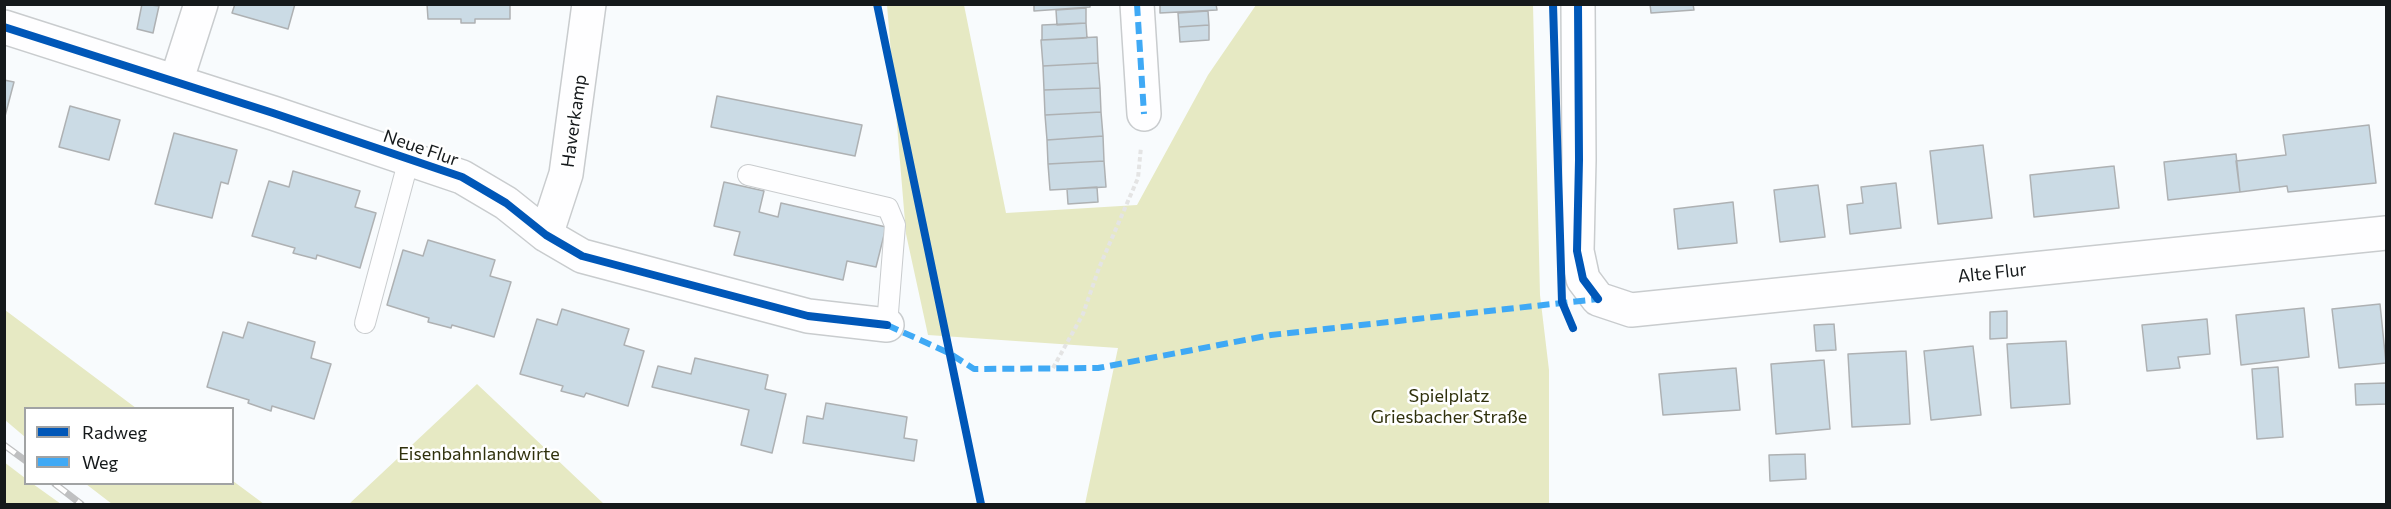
<!DOCTYPE html>
<meta charset="utf-8">
<style>
body{margin:0}
#map{position:relative;width:2391px;height:509px;overflow:hidden;background:#f8fbfd;font-family:Commissioner,sans-serif}
canvas{display:block}
.frame{position:absolute;inset:0;border:6px solid #15191b;pointer-events:none}
.legend{position:absolute;left:24px;top:407px;width:210px;height:78px;box-sizing:border-box;background:#fff;border:2px solid #a1a3a4;margin:0;padding:8px 10px;list-style:none;font-size:18px;color:#15191b}
.legend li{display:flex;align-items:center;gap:12px;height:30px}
.legend b{width:30px;border:2px solid #a1a3a4}
</style>
<div id="map">
<canvas width="2391" height="509"></canvas>
<div class="frame"></div>
<ul class="legend">
<li><b style="height:8px;background:#0057b8"></b>Radweg</li>
<li><b style="height:8px;background:#3fa9f5"></b>Weg</li>
</ul>
</div>
<script>
const context = document.querySelector('canvas').getContext('2d');
context.lineJoin = 'round';
function fillPath(path, color) {
  context.fillStyle = color;
  context.fill(path, 'evenodd');
}
function shape(rows) {
  const path = new Path2D();
  for (const r of rows) {
    path.moveTo(r[0], r[1]);
    for (let i = 2; i < r.length; i += 2) path.lineTo(r[i], r[i + 1]);
  }
  return path;
}
function strokePath(path, color, width, dash) {
  context.strokeStyle = color;
  context.lineWidth = width;
  context.lineCap = dash ? 'butt' : 'round';
  context.setLineDash(dash || []);
  context.stroke(path);
}
function write(font, color, halo, rows, align = 'center') {
  context.font = font + ' Commissioner,sans-serif';
  context.lineWidth = 5;
  context.setLineDash([]);
  context.textBaseline = 'middle';
  context.strokeStyle = halo;
  context.fillStyle = color;
  for (const [text, x, y, turn = 0] of rows) {
    context.save();
    context.translate(x, y);
    context.rotate((+turn || 0) * Math.PI / 180);
    context.textAlign = isNaN(turn) ? turn : align;
    if (halo) context.strokeText(text, 0, 0);
    context.fillText(text, 0, 0);
    context.restore();
  }
}
const green = shape([
 [887,5,964,5,1006,213,1137,205,1208,75,1256,5,1533,5,1540,295,1549,370,1549,504,1085,504,1118,348,928,335,906,234],
 [5,310,136,408,26,408,25,437,5,420],
 [477,384,604,504,349,504],
 [4,462,25,478,26,484,33,484,61,504,5,504],
 [233,481,264,504,112,504,86,484,232,484]
]);
const building = shape([
 [142,4,159,6,153,33,137,29,142,4],
 [235,4,295,4,288,29,232,13,235,4],
 [427,4,510,4,510,19,475,19,475,23,461,23,461,19,428,19,427,4],
 [1034,4,1090,4,1090,7,1034,11,1034,4],
 [1160,4,1216,4,1217,10,1160,13,1160,4],
 [1650,4,1693,4,1694,10,1651,13,1650,4],
 [1086,8,1086,23,1057,25,1056,10,1086,8],
 [1208,11,1209,25,1179,27,1178,13,1208,11],
 [1086,23,1087,38,1042,40,1042,25,1086,23],
 [1209,25,1209,40,1180,42,1179,27,1209,25],
 [1097,37,1098,63,1043,66,1041,40,1097,37],
 [1098,63,1100,88,1044,90,1043,66,1098,63],
 [4,80,14,82,4,120,4,80],
 [1100,88,1101,112,1045,115,1044,90,1100,88],
 [717,96,862,125,855,156,711,127,717,96],
 [70,106,120,120,109,160,59,147,70,106],
 [1101,112,1103,136,1047,140,1045,115,1101,112],
 [2369,125,2376,183,2288,192,2287,186,2240,192,2236,161,2286,155,2283,135,2369,125],
 [174,133,237,150,228,184,221,182,212,218,155,204,174,133],
 [1103,136,1104,161,1048,164,1047,140,1103,136],
 [1983,145,1992,218,1938,224,1930,151,1983,145],
 [2236,154,2240,192,2168,200,2164,162,2236,154],
 [1104,161,1106,187,1050,190,1048,164,1104,161],
 [2114,166,2119,208,2034,217,2030,175,2114,166],
 [293,171,360,191,355,207,376,213,360,268,317,255,316,259,293,253,295,248,252,236,269,181,289,187,293,171],
 [724,182,764,191,759,212,778,217,781,203,886,227,876,267,847,261,843,280,734,255,740,232,714,226,724,182],
 [1896,183,1901,228,1850,234,1847,205,1863,203,1861,187,1896,183],
 [1818,185,1825,237,1780,242,1774,190,1818,185],
 [1097,187,1098,202,1068,204,1067,189,1097,187],
 [1733,202,1737,243,1678,249,1674,209,1733,202],
 [428,240,495,260,490,276,511,282,494,337,452,325,451,328,428,322,429,318,387,305,403,250,423,256,428,240],
 [2380,304,2386,363,2339,368,2332,309,2380,304],
 [2304,308,2309,357,2241,365,2236,315,2304,308],
 [562,309,629,329,624,345,644,351,628,406,586,393,584,397,561,391,563,386,520,374,537,319,557,325,562,309],
 [2007,311,2007,338,1990,339,1990,312,2007,311],
 [2207,319,2210,354,2178,357,2180,368,2147,371,2142,325,2207,319],
 [248,322,315,342,311,358,331,364,314,419,272,406,271,411,248,403,249,400,207,387,223,332,243,338,248,322],
 [1834,324,1836,350,1816,351,1814,325,1834,324],
 [2066,341,2070,404,2011,408,2007,344,2066,341],
 [1973,346,1981,415,1931,420,1924,351,1973,346],
 [1906,351,1910,424,1852,427,1848,354,1906,351],
 [695,358,768,375,765,389,786,394,772,453,741,445,749,410,652,387,658,366,691,374,695,358],
 [1824,360,1830,429,1776,434,1771,364,1824,360],
 [2278,367,2283,437,2257,439,2252,369,2278,367],
 [1736,368,1740,410,1663,415,1659,374,1736,368],
 [2386,383,2386,404,2356,405,2355,384,2386,383],
 [826,403,907,417,904,438,917,440,914,461,803,443,807,416,823,419,826,403],
 [1805,454,1806,479,1770,481,1769,455,1805,454]
]);
const path = shape([
 [1053,368,1083,314,1099,268,1138,178,1141,147]
]);
const service = shape([
 [748,175,888,208,895,225,887,325],
 [365,323,409,159]
]);
const minor = shape([
 [1137,4,1144,114],
 [1578,4,1579,160,1577,251,1583,279,1598,299,1631,310,2386,233],
 [4,27,273,113,462,177,506,203,546,235,582,256,808,316,887,325],
 [176,82,201,4],
 [546,235,566,174,589,4]
]);
const rail = shape([
 [4,445,26,461],
 [55,484,81,504]
]);
const quiet = shape([
 [1137,4,1144,114],
 [887,325,949,353,974,369,1098,368,1271,335,1598,299]
]);
const cycleway = shape([
 [877,4,981,504],
 [1553,4,1562,302,1573,328],
 [1578,4,1579,160,1577,251,1583,279,1598,299],
 [4,27,273,113,462,177,506,203,546,235,582,256,808,316,887,325]
]);
const streetNames = [
 ["Haverkamp",574,121,-82],
 ["Neue Flur",421,148,19],
 ["Alte Flur",1992,273,-6]
];
const parkNames = [
 ["Spielplatz",1449,396],
 ["Griesbacher Straße",1449,417],
 ["Eisenbahnlandwirte",479,454]
];
fillPath(green, '#e6e9c3');
fillPath(building, '#cbdbe5');
strokePath(building, '#aeb1b3', 1.5);
strokePath(service, '#c9ccce', 22);
strokePath(minor, '#c9ccce', 36);
strokePath(path, '#e4e4e4', 4, [4.5, 3]);
strokePath(service, '#fefeff', 20);
strokePath(minor, '#fefeff', 33);
strokePath(rail, '#bfc0c1', 7);
strokePath(rail, '#fff', 4.5, [14]);
strokePath(quiet, '#3fa9f5', 6, [12, 6]);
strokePath(cycleway, '#0057b8', 8);
write('18px', '#15191b', '#fff', streetNames);
write('18px', '#2f300c', '#fff', parkNames);
</script>
